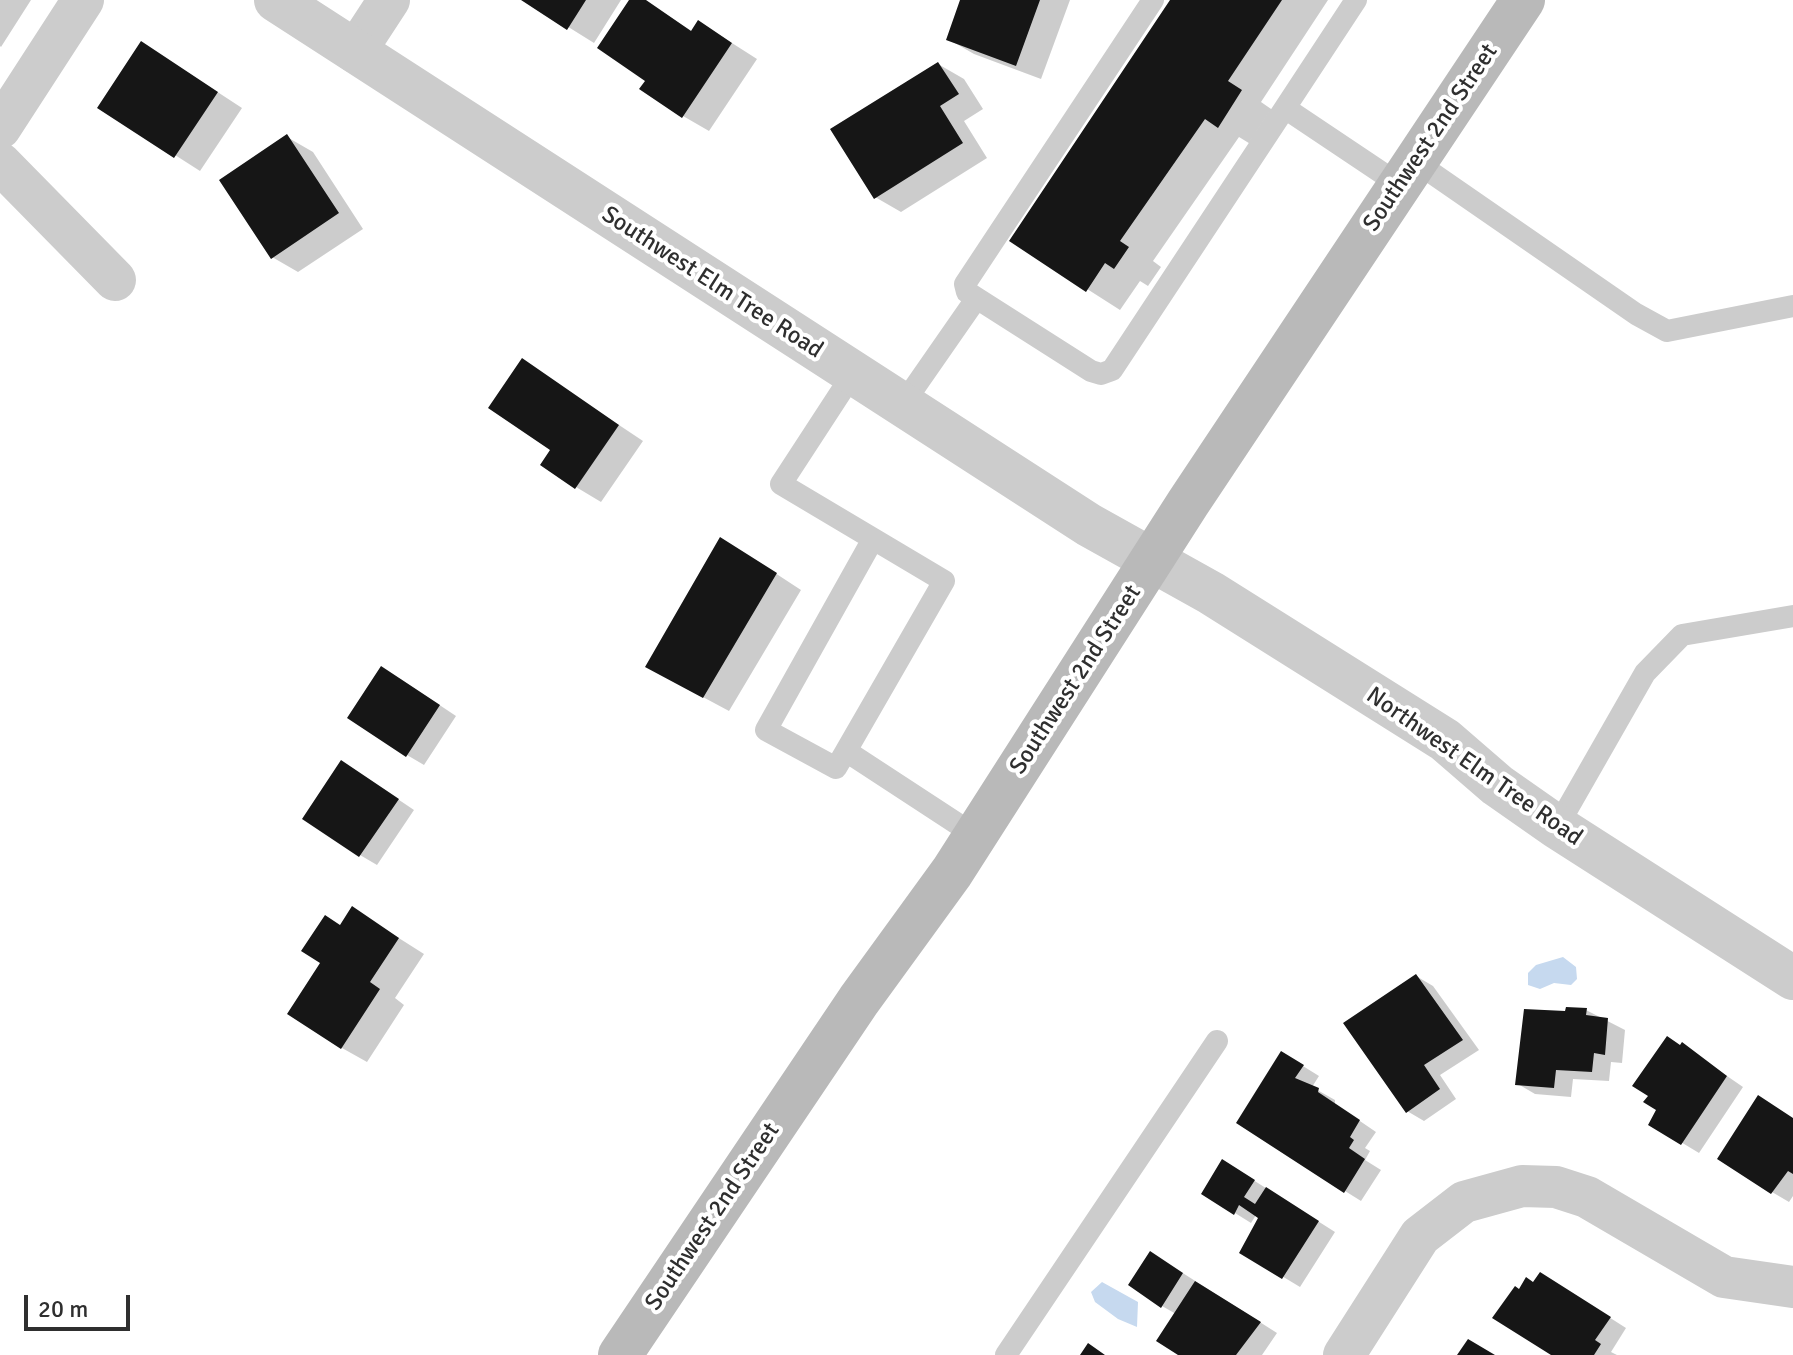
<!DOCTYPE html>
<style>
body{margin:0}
#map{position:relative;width:1793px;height:1355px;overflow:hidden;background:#fff;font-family:Signika,sans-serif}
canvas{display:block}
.scale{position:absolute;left:24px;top:1295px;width:106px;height:36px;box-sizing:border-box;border:4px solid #2f2f2f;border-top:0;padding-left:10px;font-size:24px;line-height:28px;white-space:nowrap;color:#2f2f2f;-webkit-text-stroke:6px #fff;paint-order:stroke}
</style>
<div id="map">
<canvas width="1793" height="1355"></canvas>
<div class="scale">20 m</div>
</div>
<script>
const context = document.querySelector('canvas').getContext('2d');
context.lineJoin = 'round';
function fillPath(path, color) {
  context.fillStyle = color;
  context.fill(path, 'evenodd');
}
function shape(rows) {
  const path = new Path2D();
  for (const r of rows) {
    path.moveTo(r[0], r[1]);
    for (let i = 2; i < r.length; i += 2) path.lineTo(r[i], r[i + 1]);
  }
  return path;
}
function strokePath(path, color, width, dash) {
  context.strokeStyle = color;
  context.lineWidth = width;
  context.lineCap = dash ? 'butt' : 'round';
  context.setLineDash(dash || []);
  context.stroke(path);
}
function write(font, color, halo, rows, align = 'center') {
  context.font = font + ' Signika,sans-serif';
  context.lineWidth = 8;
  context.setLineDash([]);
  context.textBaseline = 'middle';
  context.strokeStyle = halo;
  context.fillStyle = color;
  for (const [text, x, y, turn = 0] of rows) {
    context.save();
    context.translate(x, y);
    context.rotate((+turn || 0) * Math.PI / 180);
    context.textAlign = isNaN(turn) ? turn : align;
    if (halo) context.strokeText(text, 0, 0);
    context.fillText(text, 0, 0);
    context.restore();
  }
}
const water = shape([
 [1563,957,1576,967,1577,979,1571,985,1554,983,1540,989,1528,985,1528,973,1536,965],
 [1102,1282,1138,1302,1137,1327,1118,1319,1095,1302,1091,1292]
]);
const shadow = shape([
 [0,0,31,0,1,47,0,46],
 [525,0,621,0,594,43],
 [632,0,644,0,693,32,699,22,757,59,709,131,683,116,648,80],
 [963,0,1070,0,1041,79,974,54,948,39],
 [1172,0,1328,0,1261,102,1274,111,1252,145,1239,137,1153,261,1161,267,1148,286,1140,281,1120,310,1012,241],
 [167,59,242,108,200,171,100,107],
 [938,64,964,79,983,109,964,121,987,158,901,212,875,197],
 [287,137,313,152,363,229,298,272,272,257],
 [523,361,643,441,601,502,576,487,553,450],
 [746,554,801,590,729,711,673,681],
 [399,678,456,716,424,765,407,755],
 [359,773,414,810,377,865,360,855],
 [353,909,424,954,395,998,404,1005,367,1062,342,1048,323,963],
 [1416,976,1433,986,1479,1050,1440,1075,1456,1099,1424,1121,1407,1111],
 [1586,1010,1625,1030,1622,1063,1611,1062,1609,1081,1573,1079,1571,1097,1535,1094,1518,1084],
 [1682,1045,1743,1087,1699,1153,1651,1124],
 [1282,1053,1319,1076,1312,1087,1335,1100,1335,1104,1376,1132,1365,1148,1370,1151,1365,1160,1381,1170,1361,1201,1345,1191],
 [1793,1119,1793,1196,1789,1202,1772,1192],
 [1239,1171,1335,1232,1300,1287,1242,1252,1260,1217,1256,1215,1251,1223,1235,1213],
 [1167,1263,1277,1333,1262,1355,1181,1355,1176,1314,1162,1306],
 [1557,1284,1626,1328,1611,1352,1617,1355,1555,1355,1520,1291]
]);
const building = shape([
 [521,0,586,0,567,30],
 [629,0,646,0,691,31,698,20,732,43,682,118,639,89,645,81,597,48],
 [960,0,1040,0,1016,66,946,40],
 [1170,0,1282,0,1228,81,1242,90,1218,128,1205,119,1120,241,1129,247,1114,269,1105,263,1086,292,1009,241],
 [141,41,218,92,174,158,97,108],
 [938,62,959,94,940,106,963,143,874,199,830,129],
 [287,134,339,213,271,259,219,180],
 [522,358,619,425,575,489,540,465,550,450,488,408],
 [720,537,777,573,703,698,645,667],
 [381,666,440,705,406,757,347,718],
 [341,760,399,799,359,857,302,819],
 [352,906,399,938,370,982,380,989,341,1049,287,1014,320,963,301,951,325,915,340,925],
 [1416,974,1463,1040,1424,1065,1440,1089,1406,1113,1343,1023],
 [1566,1007,1587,1008,1586,1015,1608,1018,1605,1055,1594,1053,1592,1072,1556,1070,1554,1088,1515,1085,1524,1009,1565,1011],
 [1667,1036,1680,1045,1682,1042,1727,1076,1681,1145,1648,1125,1656,1110,1643,1102,1648,1096,1632,1086],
 [1281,1051,1304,1065,1295,1078,1319,1088,1318,1092,1360,1120,1350,1137,1354,1140,1349,1148,1365,1159,1344,1193,1236,1123],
 [1758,1095,1793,1118,1793,1174,1788,1171,1771,1194,1717,1159],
 [1222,1159,1255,1180,1244,1197,1255,1204,1266,1187,1319,1221,1282,1279,1239,1253,1258,1218,1239,1205,1234,1215,1201,1194],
 [1150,1251,1183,1273,1161,1308,1128,1285],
 [1540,1272,1611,1317,1595,1340,1601,1344,1594,1355,1551,1355,1492,1318,1515,1286,1519,1289,1526,1277,1533,1282],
 [1195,1281,1261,1322,1236,1355,1178,1355,1156,1341],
 [1468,1339,1495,1355,1457,1355],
 [1088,1343,1105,1355,1080,1355]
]);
const service = shape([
 [1153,0,965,284,967,292,1091,371,1101,374,1112,370,1285,108],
 [1356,0,1285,108,1400,185],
 [1416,162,1636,314,1667,331,1793,306],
 [854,372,781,484,944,581,846,751,976,836],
 [903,404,976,299],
 [846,751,836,768,766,730,873,539],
 [1557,827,1645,673,1682,635,1793,616],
 [1006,1355,1217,1041]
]);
const minor = shape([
 [355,52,389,0],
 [0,128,83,0],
 [0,163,115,280],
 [1344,1355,1420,1236,1464,1202,1522,1186,1556,1187,1587,1197,1724,1277,1793,1287]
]);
const tertiary = shape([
 [276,0,1089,525,1211,593,1445,740,1497,785,1557,827,1793,978]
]);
const secondary = shape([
 [620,1355,859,1000,952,872,1188,503,1523,0]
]);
const streetNames = [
 ["Southwest 2nd Street",1431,138,-56],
 ["Southwest Elm Tree Road",712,283,33],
 ["Southwest 2nd Street",1076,680,-57],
 ["Northwest Elm Tree Road",1474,767,35],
 ["Southwest 2nd Street",713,1217,-56]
];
fillPath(water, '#c6d9ef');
fillPath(shadow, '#0003');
fillPath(building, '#161616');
strokePath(service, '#ccc', 22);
strokePath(minor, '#ccc', 42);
strokePath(tertiary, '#ccc', 44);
strokePath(secondary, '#b9b9b9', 44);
write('24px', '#2f2f2f', '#fff', streetNames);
</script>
